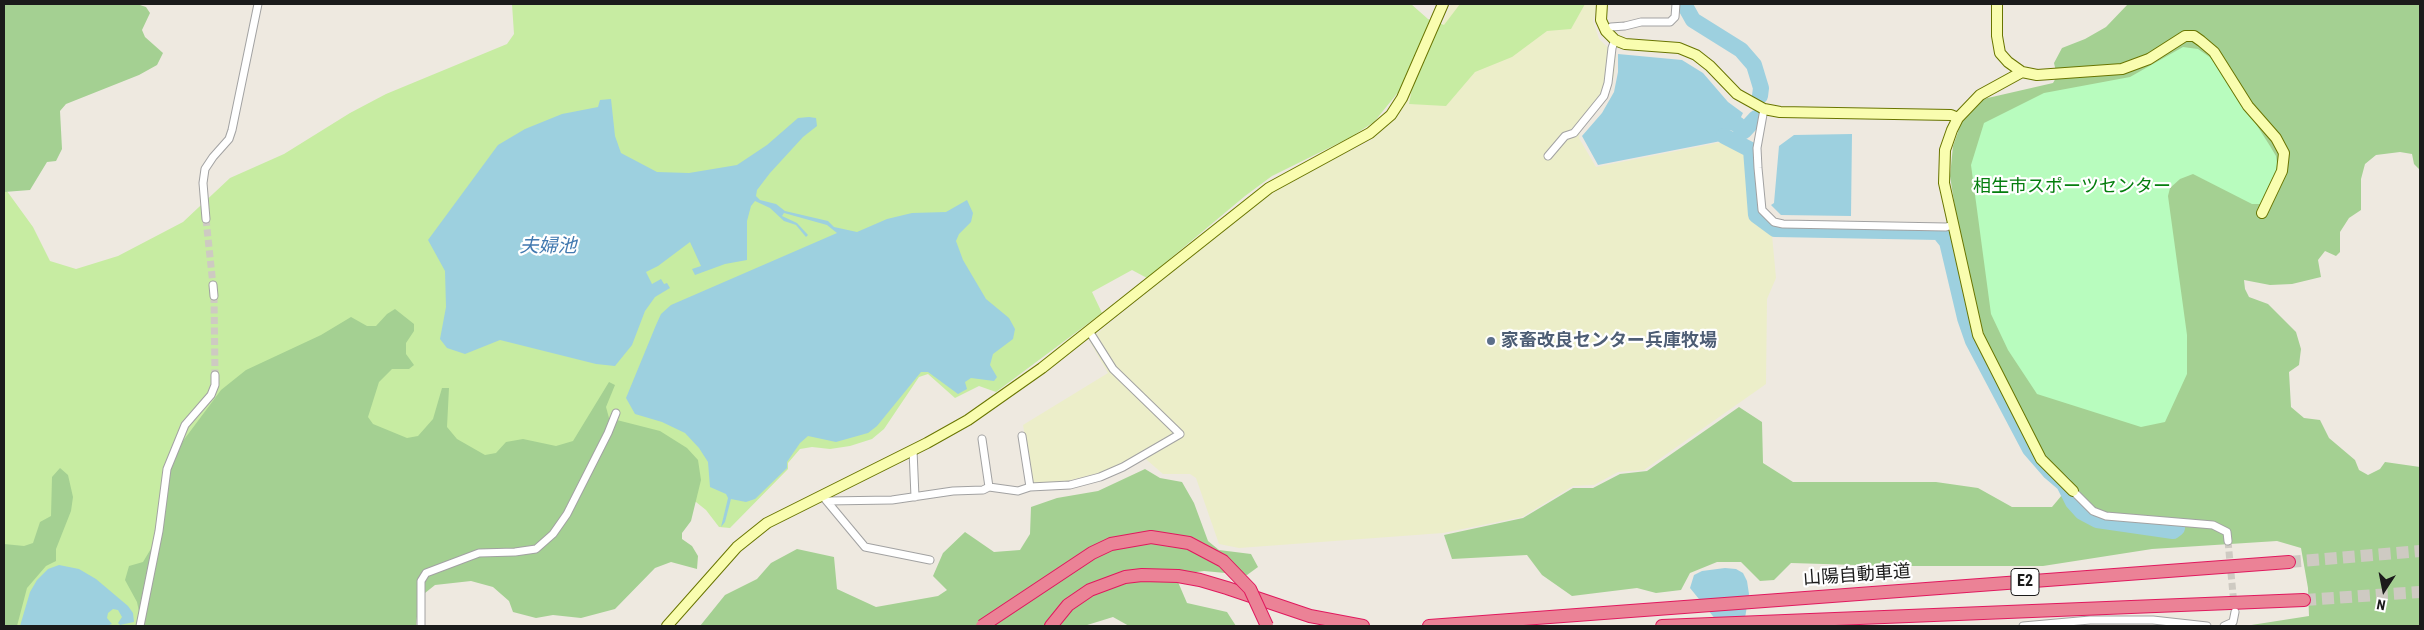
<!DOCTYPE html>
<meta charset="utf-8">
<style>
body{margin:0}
#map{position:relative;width:2424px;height:630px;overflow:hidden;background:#eee9e0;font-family:"Roboto Condensed",sans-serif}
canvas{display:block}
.frame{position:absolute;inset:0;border:5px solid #1b1b1b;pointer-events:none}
.north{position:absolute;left:2359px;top:565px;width:50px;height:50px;-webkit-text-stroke:4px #fff;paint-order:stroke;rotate:191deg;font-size:14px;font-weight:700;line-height:20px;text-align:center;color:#1b1b1b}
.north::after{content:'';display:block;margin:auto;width:18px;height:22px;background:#1b1b1b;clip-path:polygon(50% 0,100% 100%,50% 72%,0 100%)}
</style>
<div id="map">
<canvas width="2424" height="630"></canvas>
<div class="frame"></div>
<div class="north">N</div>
</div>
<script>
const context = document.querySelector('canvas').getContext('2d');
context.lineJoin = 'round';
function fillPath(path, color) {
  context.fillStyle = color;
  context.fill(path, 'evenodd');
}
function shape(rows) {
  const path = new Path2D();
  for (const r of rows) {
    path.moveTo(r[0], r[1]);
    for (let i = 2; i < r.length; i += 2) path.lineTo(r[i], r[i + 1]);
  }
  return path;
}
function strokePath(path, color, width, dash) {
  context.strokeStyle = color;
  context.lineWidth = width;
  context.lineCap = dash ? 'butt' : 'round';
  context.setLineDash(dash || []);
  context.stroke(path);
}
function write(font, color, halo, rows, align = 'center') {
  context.font = font + ' "Roboto Condensed","Noto Sans JP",sans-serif';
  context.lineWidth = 4.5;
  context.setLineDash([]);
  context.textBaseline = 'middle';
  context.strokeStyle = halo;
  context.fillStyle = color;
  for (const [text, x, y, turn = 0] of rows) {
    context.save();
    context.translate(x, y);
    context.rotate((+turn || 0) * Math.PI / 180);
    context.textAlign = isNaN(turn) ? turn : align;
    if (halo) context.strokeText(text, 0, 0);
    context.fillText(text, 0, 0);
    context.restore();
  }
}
const farmland = shape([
 [1451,4,1597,4,1593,21,1599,39,1616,55,1614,76,1607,96,1580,131,1579,138,1596,167,1722,142,1746,151,1751,216,1772,235,1776,278,1767,299,1766,384,1644,470,1618,472,1594,485,1573,486,1522,517,1443,533,1239,548,1219,544,1196,478,1190,474,1163,474,1140,454,1107,471,1067,481,1033,484,1023,425,1108,373,1089,340,1274,189,1370,141,1396,115,1421,75]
]);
const grass = shape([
 [512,4,1411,4,1428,19,1444,25,1460,4,1585,4,1571,29,1547,31,1512,57,1475,72,1446,106,1409,104,1413,84,1400,90,1374,122,1351,137,1272,176,1245,196,1147,278,1132,270,1092,292,1102,313,996,392,979,386,955,398,928,374,919,377,884,429,872,439,850,446,830,449,812,447,800,449,788,463,788,469,730,528,719,527,706,510,696,502,138,626,4,626,4,187,33,227,50,261,76,269,118,256,183,222,230,178,284,154,350,113,386,94,507,44,514,34]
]);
const forest = shape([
 [4,4,137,4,146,7,150,13,142,30,145,37,163,53,157,65,139,75,66,104,60,111,62,149,56,161,47,162,30,190,4,192],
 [2128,4,2420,4,2420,170,2414,164,2412,154,2400,152,2376,155,2365,164,2361,179,2361,210,2349,218,2340,232,2340,252,2336,256,2325,251,2318,260,2321,277,2292,284,2270,285,2244,280,2245,289,2249,297,2268,304,2296,332,2301,349,2299,365,2289,372,2291,407,2304,418,2320,420,2329,438,2355,460,2359,470,2368,475,2380,469,2385,462,2420,467,2420,626,2245,626,2309,616,2308,588,2301,548,2277,541,2152,549,2043,566,1889,566,1791,563,1774,580,1760,581,1741,562,1717,562,1690,573,1681,590,1656,593,1637,588,1572,596,1542,575,1527,555,1452,559,1444,535,1523,518,1573,488,1593,488,1620,474,1647,471,1739,407,1762,422,1763,463,1793,482,1936,482,1978,488,2012,507,2052,507,2062,495,1985,339,1962,252,1950,176,1953,146,1963,118,1979,100,2053,83,2057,76,2054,63,2062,48,2085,39,2106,27],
 [395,309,414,324,414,331,406,343,406,354,414,365,409,369,392,369,379,382,368,417,373,424,407,438,418,436,433,419,442,388,449,388,447,427,457,439,485,455,496,453,506,442,523,439,556,446,573,441,609,382,615,385,606,407,609,418,660,431,687,448,698,460,701,480,691,521,682,533,682,539,692,546,698,556,697,569,671,562,655,568,615,609,581,618,553,615,536,618,513,612,509,601,493,587,471,581,435,585,425,593,418,607,416,626,142,626,137,602,125,580,129,566,143,562,152,547,160,517,165,473,180,445,221,390,246,370,321,335,351,317,367,326,376,326,387,314],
 [60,468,68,475,73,497,71,511,56,549,56,561,46,566,27,588,17,626,4,626,4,544,24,546,33,543,40,522,51,516,52,477],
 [1145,469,1160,478,1182,482,1194,503,1208,541,1219,550,1251,554,1258,567,1247,575,1204,571,1175,575,1187,603,1227,612,1236,626,1129,626,1113,617,1084,626,700,626,725,595,757,579,771,563,797,549,834,557,837,589,876,607,938,596,947,590,933,576,943,553,965,532,994,552,1020,550,1030,534,1031,507,1057,498,1098,491]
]);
const park = shape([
 [2183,47,2198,49,2211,58,2230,83,2270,146,2276,156,2278,170,2264,204,2252,204,2193,174,2180,179,2170,188,2168,196,2187,335,2187,374,2165,422,2141,427,2037,394,2008,350,1991,314,1971,165,1984,123,2044,93,2130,77]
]);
const water = shape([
 [1618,54,1682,60,1703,73,1728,102,1743,113,1734,131,1728,130,1721,141,1598,165,1582,136,1602,113,1614,92,1618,72],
 [611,99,615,136,621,153,657,172,689,173,737,165,767,145,798,118,809,117,816,118,817,126,803,137,770,173,757,190,756,196,760,200,776,204,785,211,828,221,834,227,857,232,887,219,912,213,946,212,967,200,973,213,971,222,959,234,956,241,963,260,986,299,1009,318,1015,329,1013,339,993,354,990,365,997,377,994,381,971,378,965,382,967,389,958,394,928,372,921,372,877,426,868,433,836,442,808,436,800,443,787,462,787,468,755,499,746,502,731,499,725,522,721,527,728,498,726,494,710,487,708,462,699,448,685,433,662,422,635,414,626,398,656,325,661,314,671,305,837,233,827,225,784,213,782,216,797,223,808,235,806,237,796,225,784,221,770,208,755,201,751,206,747,221,747,260,725,264,695,275,692,269,701,266,690,242,658,266,646,272,652,284,661,279,664,284,667,283,670,288,655,297,645,311,632,345,615,366,596,364,500,340,465,354,447,348,440,339,446,307,445,271,428,240,498,145,525,129,562,114,598,107,600,100],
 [1852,134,1851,216,1781,215,1771,205,1774,203,1779,146,1794,135],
 [59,565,79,569,96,579,128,606,133,613,134,622,120,625,118,623,122,617,118,610,113,609,108,613,107,618,112,624,109,625,20,626,30,592,37,580,48,569],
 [1725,568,1736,569,1743,573,1747,581,1749,594,1744,624,1721,626,1690,588,1694,575,1702,571]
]);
const river = shape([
 [1684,4,1693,20,1741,50,1754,65,1761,88,1760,96],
 [1737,124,1744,131,1756,118],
 [1724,136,1751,150,1756,215,1775,229,1939,232,1947,242,1965,318,1973,341,2030,449,2050,472,2064,484,2073,502,2082,512,2097,520,2173,531,2177,528]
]);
const streetTunnel = shape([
 [206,219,213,285],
 [214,296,215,375],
 [2228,541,2234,605]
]);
const highwayTunnel = shape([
 [2289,562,2420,551],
 [2304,600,2420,592]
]);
const street = shape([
 [1606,31,1611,27,1625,26,1641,22,1670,22,1675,17,1676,4],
 [1764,109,1757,148,1758,168,1762,210,1774,222,1783,224,1946,227,1953,225],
 [1548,156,1565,136,1574,133,1604,96,1608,83,1612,48,1615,40],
 [206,219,203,183,205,169,213,157,229,139,232,130,258,4],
 [213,285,214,296],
 [1022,436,1030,487],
 [982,439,989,487],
 [913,450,915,497],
 [2073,491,2093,511,2106,516,2213,525,2227,532,2228,541],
 [825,499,865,547,930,560],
 [827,501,892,500,953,491,983,490,989,487,1018,491,1030,487,1070,485,1100,477,1123,467,1180,434,1113,369,1089,331],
 [140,626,159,531,167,469,185,425,211,395,215,385,215,375],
 [421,626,421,581,426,573,479,553,515,552,536,549,553,534,567,514,608,433,616,413],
 [2023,626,2090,620,2153,620,2207,626],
 [2224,626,2233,622,2235,612]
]);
const secondary = shape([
 [1602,4,1601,20,1606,31,1615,40,1625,44,1679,48,1696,55,1710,66,1737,94,1764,109,1780,112,1951,115,1958,118],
 [1997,4,1997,36,2000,53,2008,62,2022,72,2037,75,2122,69,2149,59,2185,36,2194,36,2201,41,2214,52,2248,106,2276,138,2284,153,2282,171,2262,213],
 [2022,72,1980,95,1958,118,1952,130,1945,150,1944,183,1978,335,2041,459,2073,491],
 [667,626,737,547,767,523,927,443,968,420,1042,368,1269,188,1370,133,1391,115,1402,98,1443,4]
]);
const highway = shape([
 [1051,626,1068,605,1090,590,1125,577,1142,575,1178,576,1200,580,1227,588,1310,616,1363,626],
 [1429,626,2289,562],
 [1662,626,2304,600]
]);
const highwayBridge = shape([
 [982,626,1092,553,1111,544,1151,537,1189,543,1223,561,1250,589,1267,626]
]);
const markers = [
 [1491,341,5,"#5c6f8a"]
];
const shields = [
 [2025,582,28]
];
const shieldNames = [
 ["E2",2025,582]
];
const parkNames = [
 ["相生市スポーツセンター",2072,187]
];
const serviceNames = [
 ["家畜改良センター兵庫牧場",1501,341]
];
const streetNames = [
 ["山陽自動車道",1857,576,-4]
];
const waterNames = [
 ["夫婦池",548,247]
];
fillPath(farmland, '#eceec9');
fillPath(grass, '#c7eca2');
fillPath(forest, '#a4d092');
fillPath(park, '#b8fcbe');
fillPath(water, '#9dd0df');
strokePath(river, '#9dd0df', 16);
strokePath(streetTunnel, '#cecac2', 7, [7, 3.5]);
strokePath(highwayTunnel, '#cecac2', 12, [12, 6]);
strokePath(street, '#a2a2a2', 9);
strokePath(secondary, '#697500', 12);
strokePath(highway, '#e0195e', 14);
strokePath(street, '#fff', 7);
strokePath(secondary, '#f9fdaf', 10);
strokePath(highway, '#eb8296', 12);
strokePath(highwayBridge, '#e0195e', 14, []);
strokePath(highwayBridge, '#eb8296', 12);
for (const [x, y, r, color] of markers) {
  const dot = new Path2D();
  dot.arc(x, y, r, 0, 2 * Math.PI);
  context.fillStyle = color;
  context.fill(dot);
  strokePath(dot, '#fff', 2);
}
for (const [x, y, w] of shields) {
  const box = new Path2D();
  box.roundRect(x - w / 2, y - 13.5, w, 27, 4);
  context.fillStyle = '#fff';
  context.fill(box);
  strokePath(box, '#1b1b1b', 1);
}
write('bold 16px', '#1b1b1b', null, shieldNames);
write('18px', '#057e0e', '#fff', parkNames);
write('bold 18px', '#4e5e75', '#fff', serviceNames, 'left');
write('18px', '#1b1b1b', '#fff', streetNames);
write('italic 19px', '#437ab0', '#fff', waterNames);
</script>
